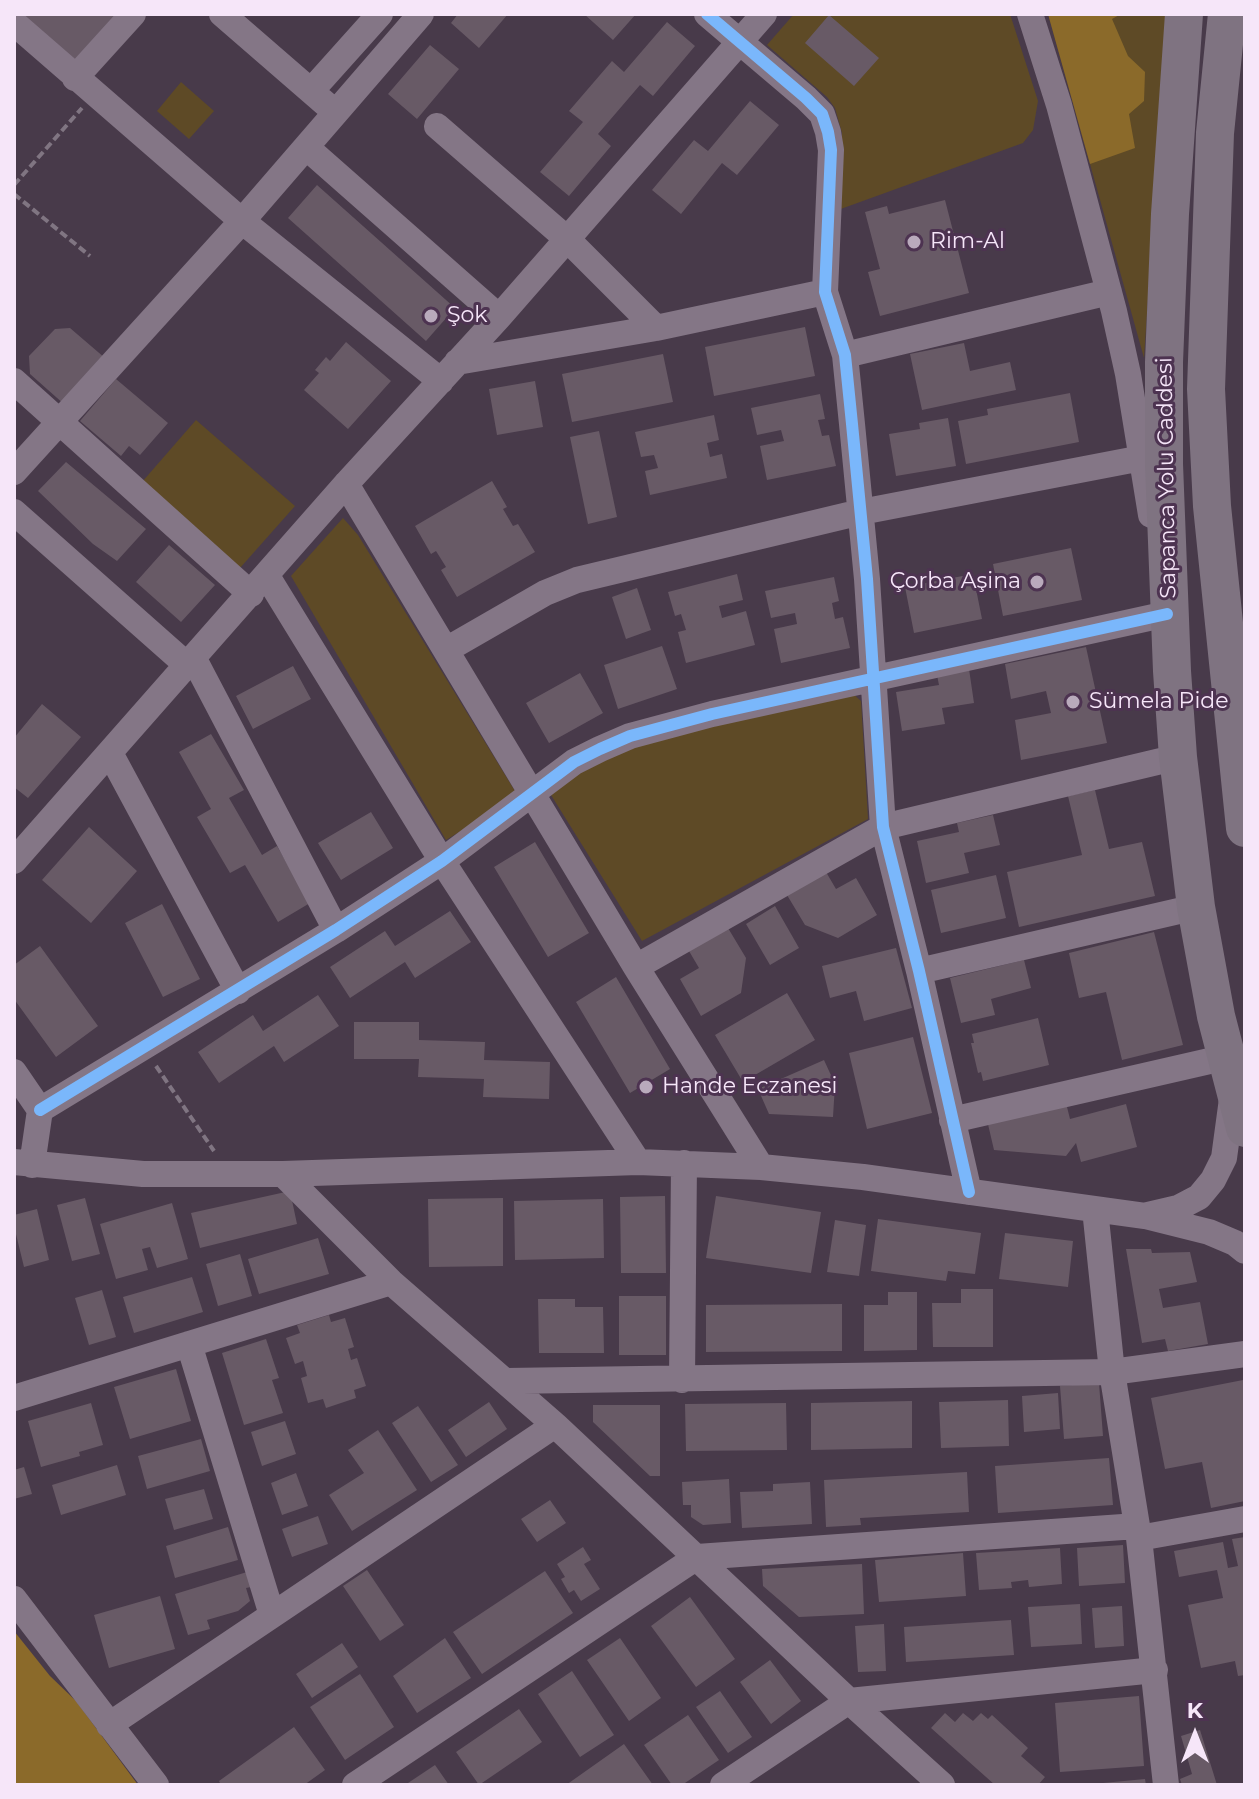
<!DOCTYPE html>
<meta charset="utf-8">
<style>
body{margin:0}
#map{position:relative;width:1259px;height:1799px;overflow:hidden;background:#483a4a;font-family:Montserrat,sans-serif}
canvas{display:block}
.frame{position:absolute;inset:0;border:16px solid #f6e6f9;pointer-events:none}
.north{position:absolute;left:1155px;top:1695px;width:80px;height:80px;-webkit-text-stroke:6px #4d3351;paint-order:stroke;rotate:0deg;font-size:22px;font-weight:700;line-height:32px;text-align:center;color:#f6e6f9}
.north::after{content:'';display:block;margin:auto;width:28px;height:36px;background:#f6e6f9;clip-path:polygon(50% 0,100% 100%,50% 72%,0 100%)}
</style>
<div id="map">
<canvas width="1259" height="1799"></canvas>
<div class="frame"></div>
<div class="north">K</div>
</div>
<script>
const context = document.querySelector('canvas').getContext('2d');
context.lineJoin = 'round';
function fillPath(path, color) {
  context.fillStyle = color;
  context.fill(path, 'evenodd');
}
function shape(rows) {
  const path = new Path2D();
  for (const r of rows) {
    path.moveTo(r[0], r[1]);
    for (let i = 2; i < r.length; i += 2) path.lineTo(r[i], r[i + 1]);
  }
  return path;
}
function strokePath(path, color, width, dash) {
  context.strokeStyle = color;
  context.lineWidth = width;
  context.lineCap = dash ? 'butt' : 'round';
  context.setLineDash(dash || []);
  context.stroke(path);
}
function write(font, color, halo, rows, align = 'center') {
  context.font = font + ' Montserrat,sans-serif';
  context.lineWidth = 6;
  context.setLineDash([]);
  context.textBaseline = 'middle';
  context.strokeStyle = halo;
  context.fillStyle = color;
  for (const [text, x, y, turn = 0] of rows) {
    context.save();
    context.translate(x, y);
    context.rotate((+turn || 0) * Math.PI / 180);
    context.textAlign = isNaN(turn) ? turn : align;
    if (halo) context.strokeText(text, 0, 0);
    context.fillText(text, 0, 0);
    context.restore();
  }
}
const green = shape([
 [794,14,1010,14,1038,101,1033,130,1023,143,838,210,842,133,835,108,827,97,767,45],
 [1048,14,1167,14,1144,358,1092,171],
 [181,82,214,111,189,139,157,111],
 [196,420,295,506,240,568,142,482],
 [343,518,358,535,518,796,446,840,291,576],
 [851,692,861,701,868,819,642,941,551,795,582,768,638,745]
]);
const forest = shape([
 [1048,14,1121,14,1112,19,1128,56,1145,72,1144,101,1129,114,1135,148,1090,164],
 [14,1631,50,1676,76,1701,138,1785,14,1785]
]);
const building = shape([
 [20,14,120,14,75,63],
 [458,14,508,14,479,48,451,23],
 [584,14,636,14,613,40],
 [829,15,879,58,854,86,805,43],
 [667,22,695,46,653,96,640,85,598,134,611,146,569,196,540,172,583,122,569,111,612,61,624,72],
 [430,45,459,69,417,119,388,94],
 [750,101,779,125,737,175,722,163,681,214,652,190,694,140,708,151],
 [317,185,455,308,426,341,288,218],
 [945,200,969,293,880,316,868,272,880,269,865,212,887,206,889,214],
 [805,327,815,376,714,396,705,347],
 [70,328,105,358,65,405,30,374,29,356,55,329],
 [346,342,391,381,348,429,304,390,319,373,315,370,326,357,330,361],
 [964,343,970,371,1010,362,1016,390,922,410,910,354],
 [663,354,673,402,572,422,562,374],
 [116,379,168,423,140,455,129,446,121,456,80,421],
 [535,381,543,427,497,435,489,389],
 [1070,393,1079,442,966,464,958,421,988,415,987,409],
 [820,394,825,419,818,420,822,436,829,435,836,466,767,480,760,446,784,441,781,430,757,435,751,408],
 [714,415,719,440,707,443,710,457,722,454,727,478,650,495,645,471,658,468,654,455,641,457,635,432],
 [948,418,956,466,896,476,889,434,920,429,919,423],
 [599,431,617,517,588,524,570,437],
 [66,462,146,529,117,561,93,544,38,491],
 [492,481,507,507,503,509,513,526,518,524,535,552,457,597,441,570,446,567,436,551,431,554,415,526],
 [169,545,215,585,181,622,136,582],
 [1071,548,1082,600,1003,616,993,564],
 [737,574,743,600,719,606,722,618,746,611,755,645,686,663,678,632,686,630,681,614,675,616,668,592],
 [973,574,982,619,914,633,905,587],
 [834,577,839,601,832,603,835,619,843,617,850,648,781,663,774,629,797,624,795,613,771,618,765,591],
 [637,588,651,630,626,639,612,597],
 [662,646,677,689,618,709,604,665],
 [1086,647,1107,743,1021,760,1015,720,1051,713,1046,691,1011,699,1005,664],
 [293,666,311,699,253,729,236,696],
 [969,669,974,703,942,708,945,724,902,731,896,692,939,685,937,675],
 [580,673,603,713,549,743,526,703],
 [42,704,81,737,28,798,14,787,14,738],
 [211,734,244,790,229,798,262,855,277,846,310,903,278,922,245,865,230,873,197,817,211,809,179,752],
 [1095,790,1109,849,1142,842,1155,896,1019,927,1007,872,1082,855,1068,796],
 [371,812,393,848,341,880,318,843],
 [993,815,1000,845,964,853,969,873,926,883,917,841,959,832,957,823],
 [89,827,137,871,91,923,42,880],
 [535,842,589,933,548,957,494,867],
 [826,872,836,889,856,878,877,915,838,938,805,925,787,895],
 [996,875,1006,918,941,933,931,890],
 [162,904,200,979,163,997,125,923],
 [775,906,799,948,770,965,746,924],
 [450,911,471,942,415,978,405,962,350,998,330,967,385,931,395,946],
 [728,928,746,958,741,993,701,1016,680,979,699,968,689,951],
 [1154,932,1183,1045,1122,1060,1106,992,1079,998,1069,953],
 [40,946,98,1026,56,1057,14,999,14,965],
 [896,948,912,1008,864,1021,856,991,830,998,822,966],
 [1024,960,1031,988,991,999,995,1015,961,1023,950,978],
 [616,977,670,1069,630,1093,576,1002],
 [787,993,815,1040,743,1082,715,1035],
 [318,995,339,1026,284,1062,274,1046,219,1083,198,1052,253,1015,263,1031],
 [1038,1018,1049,1065,983,1081,981,1072,978,1073,971,1043,974,1043,972,1034],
 [354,1022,419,1022,419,1040,485,1042,484,1060,550,1062,549,1099,483,1097,484,1079,418,1077,419,1059,354,1059],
 [913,1037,932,1113,867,1129,849,1053],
 [824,1060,835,1084,833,1117,769,1114,758,1089],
 [1066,1103,1070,1119,1126,1104,1137,1147,1081,1162,1076,1143,1066,1156,994,1150,987,1120],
 [290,1191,297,1224,200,1248,191,1213],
 [665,1196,666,1273,621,1273,620,1197],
 [716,1196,821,1212,811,1273,706,1258],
 [85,1198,100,1254,72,1261,57,1205],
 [503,1198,503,1266,429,1267,428,1199],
 [603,1199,604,1258,515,1260,514,1201],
 [172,1203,188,1259,157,1268,150,1247,142,1249,148,1270,116,1279,100,1224],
 [37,1209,49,1260,24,1267,14,1226,14,1215],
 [878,1219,981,1233,975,1274,948,1271,946,1281,871,1271],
 [835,1220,866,1225,859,1276,827,1272],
 [1005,1233,1073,1241,1068,1287,999,1279],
 [318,1238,329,1274,259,1294,248,1259],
 [1126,1249,1151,1249,1152,1253,1190,1252,1197,1282,1159,1289,1163,1308,1200,1302,1208,1344,1168,1351,1165,1339,1142,1343],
 [240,1254,252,1296,218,1306,206,1264],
 [192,1277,203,1312,134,1333,123,1297],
 [961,1289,993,1289,993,1347,933,1347,932,1303,961,1303],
 [102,1290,116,1337,89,1345,75,1298],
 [888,1292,917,1292,917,1350,864,1351,864,1305,888,1305],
 [619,1296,666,1296,666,1355,619,1355],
 [538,1299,575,1299,575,1307,603,1307,604,1353,539,1353],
 [842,1304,842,1351,706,1352,706,1305],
 [329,1315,331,1322,345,1318,354,1347,348,1349,351,1360,357,1358,366,1386,354,1390,356,1398,326,1408,323,1399,308,1403,301,1378,307,1376,303,1361,295,1364,286,1338,300,1333,297,1325],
 [266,1339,279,1378,272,1380,283,1413,244,1425,222,1353],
 [176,1369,191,1421,130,1439,114,1387],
 [1243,1380,1245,1501,1211,1508,1202,1462,1165,1469,1151,1398],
 [1099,1383,1103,1436,1064,1439,1060,1386],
 [1058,1393,1060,1429,1024,1432,1022,1396],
 [1008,1400,1009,1446,941,1448,939,1402],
 [912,1401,912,1448,811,1450,811,1403],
 [489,1402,507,1429,466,1457,448,1430],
 [91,1403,103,1445,79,1452,80,1456,41,1467,28,1421],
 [786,1403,787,1450,686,1451,685,1404],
 [593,1405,660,1405,660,1476,650,1476,593,1422],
 [418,1406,458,1465,431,1482,392,1423],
 [285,1421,296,1454,262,1466,251,1432],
 [378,1430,417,1490,352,1531,329,1495,364,1473,348,1450],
 [201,1439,210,1471,147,1489,138,1456],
 [1109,1458,1113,1505,998,1513,995,1466],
 [117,1465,126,1495,61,1515,52,1485],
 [24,1467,32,1494,14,1499,14,1470],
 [967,1472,969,1512,860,1518,861,1525,826,1527,824,1480],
 [296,1473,308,1506,282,1515,271,1483],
 [729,1479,731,1523,703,1525,691,1517,691,1505,683,1505,682,1482],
 [810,1482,812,1524,742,1528,740,1492,773,1491,773,1484],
 [204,1489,213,1519,174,1530,165,1499],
 [550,1500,566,1523,537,1542,521,1519],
 [318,1516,328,1544,292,1557,282,1529],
 [228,1527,238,1560,175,1578,166,1546],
 [1245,1537,1245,1675,1238,1676,1235,1661,1201,1668,1188,1605,1223,1598,1217,1570,1179,1577,1174,1551,1223,1542,1228,1568,1238,1566,1232,1539],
 [1123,1545,1125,1583,1079,1586,1077,1548],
 [583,1547,591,1560,584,1564,600,1589,581,1601,574,1590,569,1593,561,1579,565,1577,557,1564],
 [1060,1548,1062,1584,1029,1587,1028,1580,1011,1582,1012,1588,979,1590,976,1553],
 [963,1553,966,1596,879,1602,875,1560],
 [862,1564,864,1614,799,1617,763,1586,762,1569],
 [367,1570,404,1625,380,1641,343,1586],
 [545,1571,573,1613,482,1674,453,1632],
 [247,1572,251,1587,246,1588,250,1601,238,1611,207,1620,210,1629,188,1635,175,1594],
 [160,1596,175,1649,109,1668,94,1615],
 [690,1597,735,1659,696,1687,651,1626],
 [1080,1604,1082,1644,1031,1647,1028,1607],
 [1122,1606,1124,1646,1095,1648,1092,1608],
 [1011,1620,1014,1655,906,1662,904,1627],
 [884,1624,886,1671,858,1672,855,1626],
 [445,1638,471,1678,417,1713,393,1676],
 [620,1638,661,1698,629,1721,587,1660],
 [342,1643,358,1667,312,1698,296,1674],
 [770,1660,801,1701,771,1724,740,1682],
 [572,1671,614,1735,580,1757,538,1694],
 [360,1674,394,1727,345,1760,310,1707],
 [720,1691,752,1737,728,1753,696,1707],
 [1139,1696,1144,1766,1060,1772,1055,1703],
 [519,1709,542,1742,479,1785,456,1752],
 [945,1713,955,1722,963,1713,973,1721,981,1713,988,1719,992,1715,1028,1748,1021,1756,1045,1777,1038,1785,995,1785,931,1728],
 [688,1715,719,1760,682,1785,672,1785,644,1745],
 [294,1727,325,1770,304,1785,221,1785,219,1781],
 [1200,1730,1217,1785,1182,1785,1180,1779,1192,1774,1181,1736],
 [624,1744,653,1785,566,1785],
 [435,1765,449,1785,405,1785],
 [1145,1779,1146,1785,1103,1785,1103,1783]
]);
const path = shape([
 [14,185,82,108],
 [14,194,90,256],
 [156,1066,214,1151]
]);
const minor = shape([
 [222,14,335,112],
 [707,14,806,98,822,114,828,132,831,150,825,292,845,355,852,424,867,579,883,827,919,971,969,1192],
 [1030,14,1059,105,1114,311,1128,374,1151,515],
 [14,23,242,221,441,381],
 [75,78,133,14],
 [311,91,380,14],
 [437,126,567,239,656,328],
 [306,147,499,317],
 [845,355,1109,292],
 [457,362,656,328,825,292],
 [14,381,251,594],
 [14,472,242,221,421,14],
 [346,484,636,967,761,1167],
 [14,512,188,666],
 [267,576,442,861,638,1162],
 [446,650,545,593,577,580,861,512,1142,458],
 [194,659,336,930],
 [110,753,238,991],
 [14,861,346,484,499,317,764,14],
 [636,967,883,827,1178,757],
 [919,971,1196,907],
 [14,1072,40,1110,32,1165],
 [40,1110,336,930,442,861,574,762,600,749,630,736,712,714,1167,614],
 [952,1120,1227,1057],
 [14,1162,143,1174,283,1174,638,1162,761,1167,863,1177,1145,1216,1209,1232,1235,1243,1245,1251],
 [283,1174,391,1282,555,1425,849,1701,942,1785],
 [1095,1209,1112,1372,1139,1538,1166,1785],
 [1148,1215,1178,1208,1199,1197,1213,1180,1224,1158,1232,1099],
 [189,1344,272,1615],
 [682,1380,684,1163],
 [506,1381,1112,1372,1245,1354],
 [14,1398,391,1282],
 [1139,1538,1245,1519],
 [14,1599,156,1785],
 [109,1725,555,1425],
 [355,1785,697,1557,1137,1526],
 [723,1785,849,1701,1155,1670]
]);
const highway = shape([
 [1184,14,1170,214,1164,362,1164,464,1172,671,1178,757,1196,907,1216,1016,1245,1128],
 [1227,14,1215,133,1206,389,1212,506,1245,828]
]);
const cycleway = shape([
 [707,14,806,98,822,114,828,132,831,150,825,292,845,355,852,424,867,579,883,827,919,971,969,1192],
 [40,1110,336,930,442,861,574,762,600,749,630,736,712,714,1167,614]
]);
const markers = [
 [914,242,8,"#b9aabc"],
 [431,316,8,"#b9aabc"],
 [1037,582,8,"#b9aabc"],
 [1073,702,8,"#b9aabc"],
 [646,1087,8,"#b9aabc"]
];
const poiNames = [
 ["Rim-Al",930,242],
 ["Şok",447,316],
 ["Çorba Aşina",1021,582,"right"],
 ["Sümela Pide",1089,702],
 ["Hande Eczanesi",662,1087]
];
const streetNames = [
 ["Sapanca Yolu Caddesi",1167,478,-91]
];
fillPath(green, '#5e4a26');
fillPath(forest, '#8b6a2a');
fillPath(building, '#685a66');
strokePath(path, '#807582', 4, [8, 4]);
strokePath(minor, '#847686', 26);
strokePath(highway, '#7f7381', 38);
strokePath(cycleway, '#7ab7fb', 12);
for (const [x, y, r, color] of markers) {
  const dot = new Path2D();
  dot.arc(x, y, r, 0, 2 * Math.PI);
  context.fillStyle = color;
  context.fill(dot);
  strokePath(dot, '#4d3351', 3);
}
write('22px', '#f6e6f9', '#4d3351', poiNames, 'left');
write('22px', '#f6e6f9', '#4d3351', streetNames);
</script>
